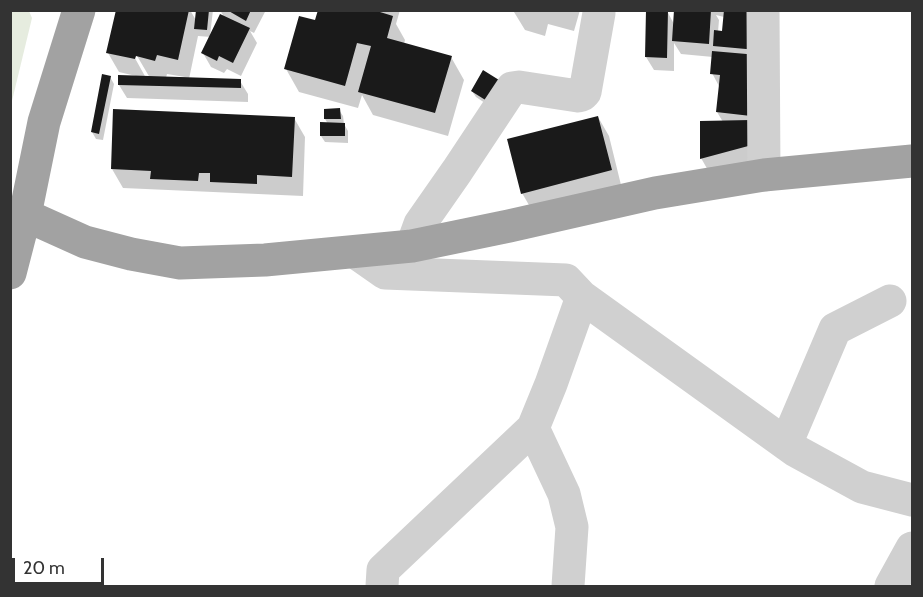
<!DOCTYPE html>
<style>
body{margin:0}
#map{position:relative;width:923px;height:597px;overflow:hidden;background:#fff;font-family:Cabin,sans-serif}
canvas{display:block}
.frame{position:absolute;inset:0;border:12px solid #333;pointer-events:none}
.scale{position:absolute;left:12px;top:558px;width:92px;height:27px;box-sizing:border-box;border:3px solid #333;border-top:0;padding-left:8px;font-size:18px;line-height:21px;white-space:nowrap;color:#333;-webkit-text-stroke:4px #fff;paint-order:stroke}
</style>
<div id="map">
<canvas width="923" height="597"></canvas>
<div class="frame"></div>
<div class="scale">20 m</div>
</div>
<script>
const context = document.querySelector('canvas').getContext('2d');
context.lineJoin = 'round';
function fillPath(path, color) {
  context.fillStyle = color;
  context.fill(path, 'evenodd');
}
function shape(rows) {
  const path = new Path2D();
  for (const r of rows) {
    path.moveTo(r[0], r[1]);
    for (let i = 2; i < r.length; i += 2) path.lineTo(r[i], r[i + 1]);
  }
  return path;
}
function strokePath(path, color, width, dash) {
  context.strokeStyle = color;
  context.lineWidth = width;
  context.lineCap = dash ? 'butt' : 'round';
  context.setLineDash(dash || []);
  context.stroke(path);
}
const green = shape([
 [11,10,29,11,32,18,11,105]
]);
const shadow = shape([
 [118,10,190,10,197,22,198,10,213,10,210,36,224,17,220,10,266,10,254,33,250,31,257,43,241,76,227,69,224,73,211,67,203,53,211,37,198,36,189,79,240,81,248,94,248,102,127,98,119,85,136,76,119,72,108,53],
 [133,49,150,78,146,78,131,51],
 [167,74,185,77,166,78],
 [319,10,400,10,396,24,405,40,404,44,451,57,464,80,448,136,373,115,362,95,358,108,299,92,286,69,316,22],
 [507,10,580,10,574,31,548,24,545,36,525,30,514,12],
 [675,10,733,10,760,13,759,159,709,172,701,158,723,122,717,112,720,88,712,73,713,57,681,54,674,43,674,71,654,70,646,57,667,11,674,24],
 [716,15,724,17,723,33,718,32,719,20],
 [484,72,491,107,476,97,472,91],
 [110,77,114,84,103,140,96,139,92,132],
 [339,110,343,116,344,124,348,131,348,143,325,142,321,136,328,124,325,119],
 [598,117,609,136,622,189,533,212,522,193],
 [294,118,305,137,303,196,123,188,112,169]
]);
const building = shape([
 [116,10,189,10,178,60,157,55,155,61,136,56,135,59,106,53],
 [196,10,209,10,207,30,194,29],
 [227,10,251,10,246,21],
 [318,10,381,10,380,12,393,16,387,38,452,56,435,113,358,92,371,46,357,43,345,86,284,69,299,16,315,20],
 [646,10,668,10,667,58,645,57],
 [674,10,711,10,709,44,672,41],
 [724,10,749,10,757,50,713,46,714,30,722,31],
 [220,14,250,28,233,63,219,56,217,61,201,53],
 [712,51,758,55,751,116,716,112,720,75,710,74],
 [483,70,499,80,487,101,471,91],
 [102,74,111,76,99,134,91,132],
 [118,75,241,79,241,88,118,85],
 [340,108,341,119,324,119,324,109],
 [113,109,295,117,292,177,257,175,257,184,210,182,210,173,199,173,198,181,150,179,151,171,111,169],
 [598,116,612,170,521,194,507,139],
 [751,120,752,145,700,159,700,121],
 [320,122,345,123,345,136,320,136]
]);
const minor = shape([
 [763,10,764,175],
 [412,246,420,224,457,171,512,88,519,87,578,96,582,95,585,92,599,13],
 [355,252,385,273,566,280,582,297,796,451,862,487,912,500],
 [786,444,835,329,890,301],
 [382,586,383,570,533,428],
 [568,586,572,527,564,494,533,428,551,384,582,297],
 [891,586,912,548]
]);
const trunk = shape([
 [25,215,85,242,131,254,180,263,265,260,412,246,509,226,655,193,764,175,912,161],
 [10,273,25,215,44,122,79,10]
]);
fillPath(green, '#e6ecdf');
fillPath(shadow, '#0003');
fillPath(building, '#1a1a1a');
strokePath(minor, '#d0d0d0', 33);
strokePath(trunk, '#a2a2a2', 33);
</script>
